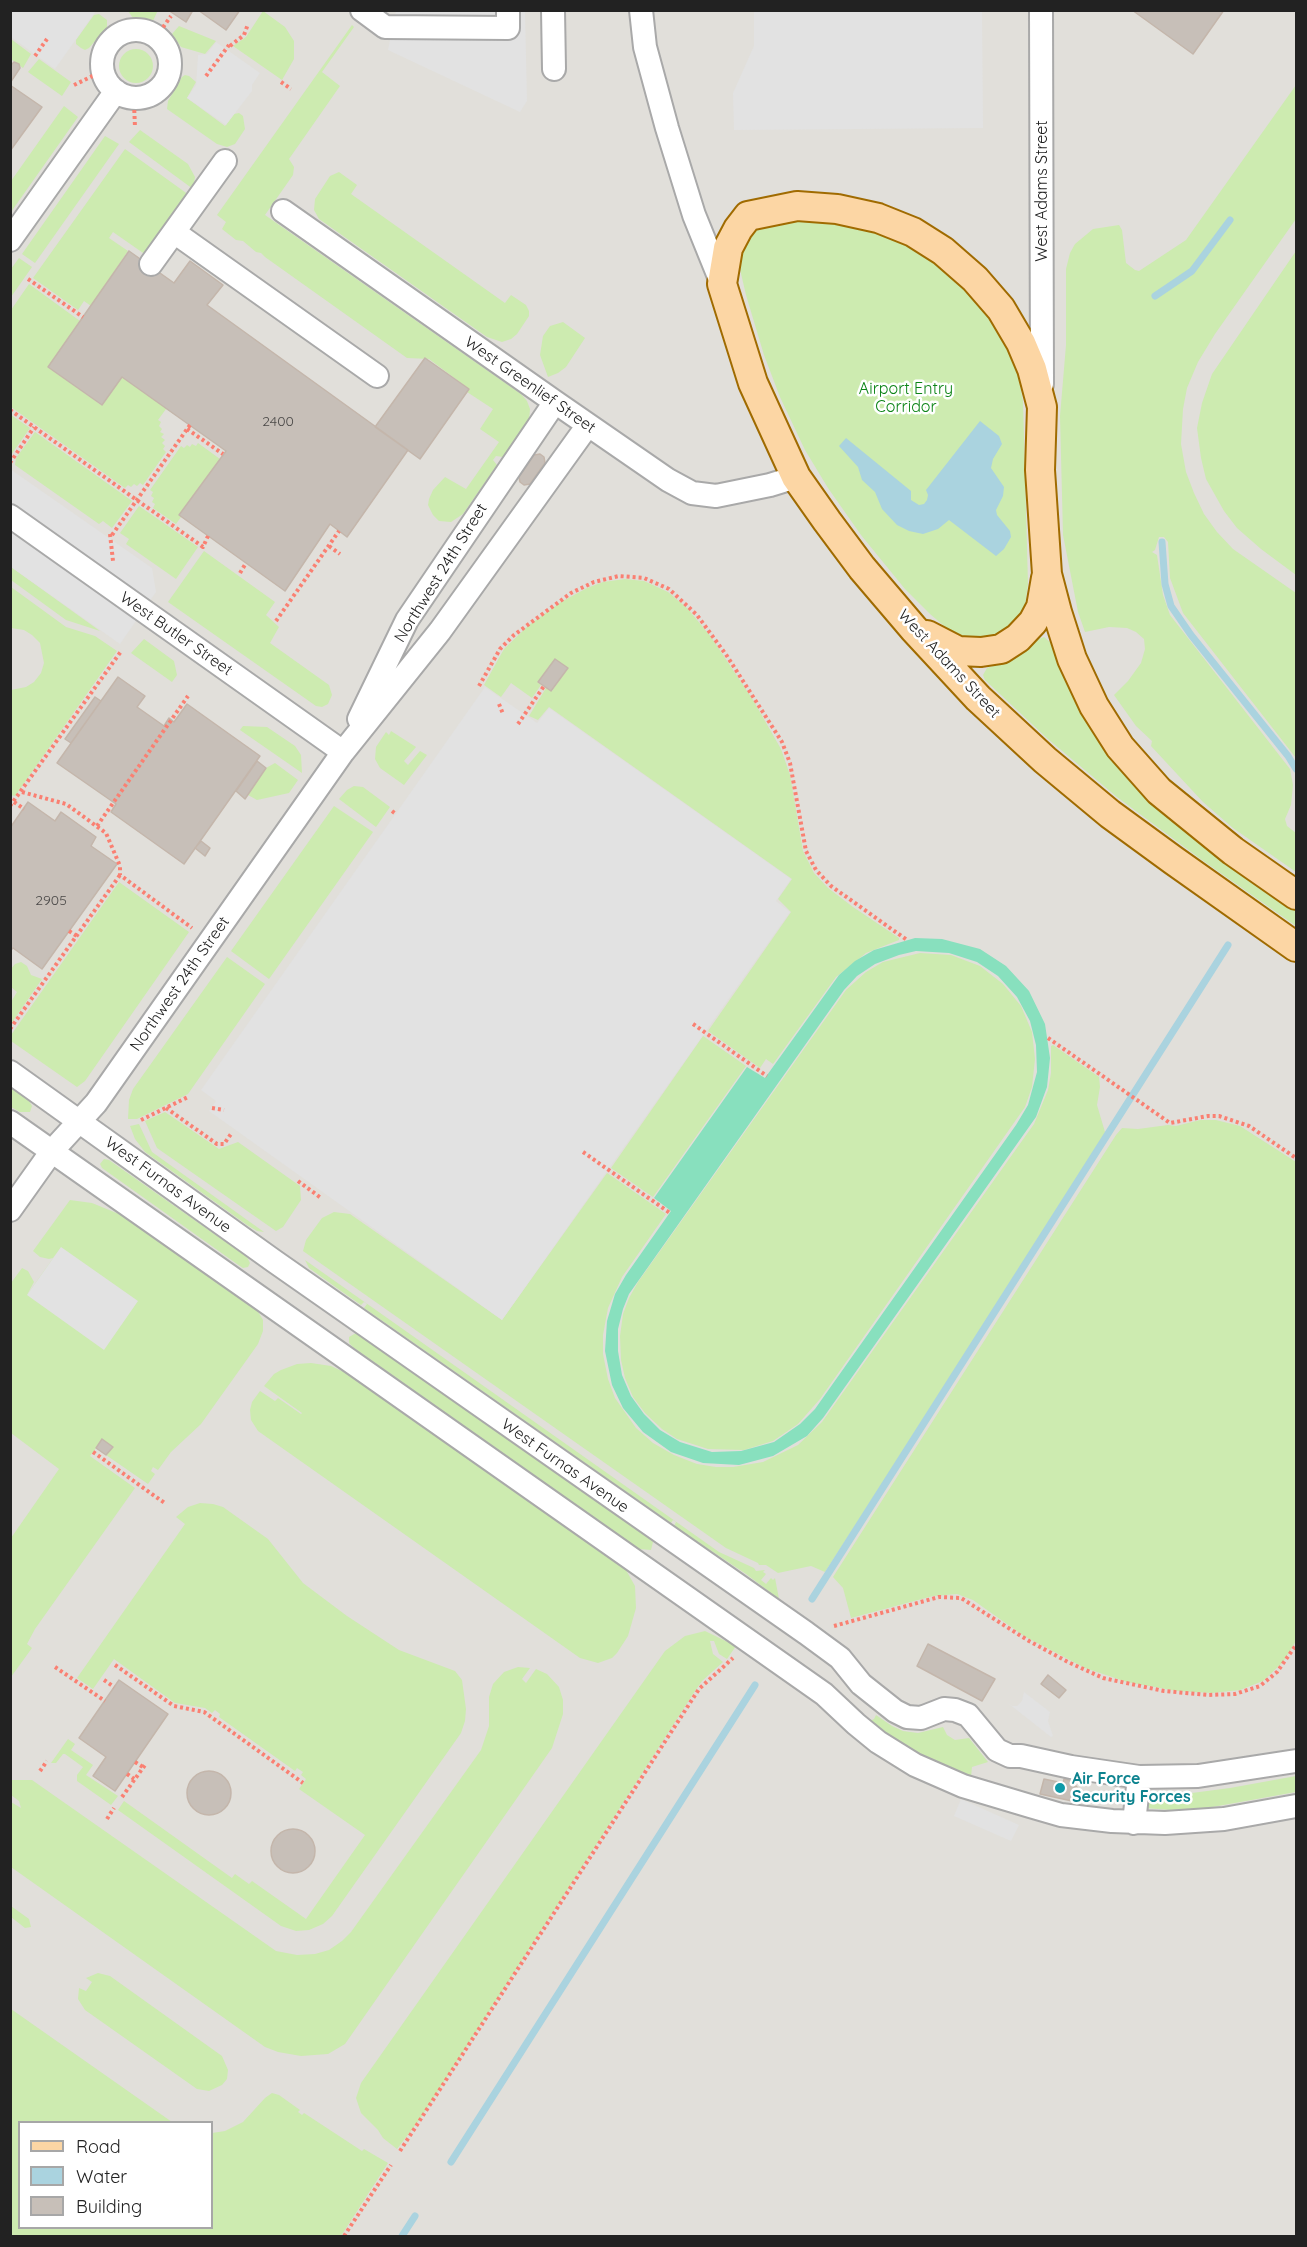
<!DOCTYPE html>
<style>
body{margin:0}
#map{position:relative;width:1307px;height:2247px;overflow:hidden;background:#f2efe9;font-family:Quicksand,sans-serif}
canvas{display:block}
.frame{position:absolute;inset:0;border:12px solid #222;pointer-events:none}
.legend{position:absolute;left:18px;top:2121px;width:195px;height:108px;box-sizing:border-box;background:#fff;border:2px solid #a7a7a7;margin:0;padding:8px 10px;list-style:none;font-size:18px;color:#222}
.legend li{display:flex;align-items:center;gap:12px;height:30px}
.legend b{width:30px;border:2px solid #a7a7a7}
</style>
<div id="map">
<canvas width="1307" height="2247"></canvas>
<div class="frame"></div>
<ul class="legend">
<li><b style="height:8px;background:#fcd6a4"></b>Road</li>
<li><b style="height:16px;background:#aad3df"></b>Water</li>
<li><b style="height:16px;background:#c7bfb8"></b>Building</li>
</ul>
</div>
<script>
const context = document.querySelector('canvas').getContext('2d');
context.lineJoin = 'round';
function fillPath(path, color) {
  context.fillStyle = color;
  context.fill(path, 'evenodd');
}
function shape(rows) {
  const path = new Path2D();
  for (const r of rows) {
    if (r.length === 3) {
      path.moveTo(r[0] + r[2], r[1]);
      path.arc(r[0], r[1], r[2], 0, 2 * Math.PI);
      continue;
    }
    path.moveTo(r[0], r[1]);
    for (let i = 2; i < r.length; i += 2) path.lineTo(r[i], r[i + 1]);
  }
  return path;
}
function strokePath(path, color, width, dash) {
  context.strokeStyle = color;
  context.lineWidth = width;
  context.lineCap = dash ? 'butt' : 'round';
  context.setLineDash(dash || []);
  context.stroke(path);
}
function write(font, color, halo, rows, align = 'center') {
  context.font = font + ' Quicksand,sans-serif';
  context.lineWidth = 5;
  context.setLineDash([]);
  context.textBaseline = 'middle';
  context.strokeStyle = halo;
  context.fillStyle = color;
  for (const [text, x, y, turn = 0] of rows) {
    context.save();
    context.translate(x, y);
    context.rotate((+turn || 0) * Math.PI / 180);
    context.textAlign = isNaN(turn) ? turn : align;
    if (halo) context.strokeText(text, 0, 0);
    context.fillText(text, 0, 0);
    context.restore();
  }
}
const airport = shape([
 [11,11,1296,11,1296,2236,11,2236],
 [20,2122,212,2122,212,2228,20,2228]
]);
const grass = shape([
 [158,10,153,21,133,18,128,11],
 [263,11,285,27,294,41,294,59,282,80,233,46,246,37],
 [99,14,107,20,107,27,89,48,85,50,81,48,76,44,76,40,94,15],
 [352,25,354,27,322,72,340,86,289,159,294,167,293,175,265,215,521,394,527,401,530,409,529,421,503,457,496,456,493,460,497,465,463,514,451,522,439,521,433,515,428,505,429,499,433,490,445,477,466,489,499,442,480,429,493,409,467,392,469,389,429,359,407,358,265,257,261,253,256,252,243,241,236,240,222,229,226,222,217,215],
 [179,26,216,41,205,54,181,47,172,34],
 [11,39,31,54,23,68,11,59],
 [136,66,17],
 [39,59,71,82,62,96,28,72],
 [185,75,189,76,196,82,187,98,225,126,234,114,239,113,243,116,245,129,235,144,227,147,217,144,167,109,168,101,182,77],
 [1296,85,1296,219,1215,334,1198,362,1187,388,1183,409,1181,444,1186,472,1194,493,1204,514,1217,532,1233,549,1296,593,1296,758,1183,613,1170,578,1168,542,1164,537,1159,537,1155,550,1152,552,1157,555,1163,595,1170,615,1290,769,1293,785,1291,805,1285,819,1287,826,1296,833,1296,872,1233,828,1203,802,1151,746,1152,741,1136,726,1114,695,1128,681,1141,663,1145,649,1144,639,1136,632,1127,628,1109,627,1085,632,1078,612,1063,535,1060,416,1066,345,1066,269,1070,253,1075,244,1093,229,1119,225,1122,230,1126,263,1135,270,1139,271,1186,240],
 [64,106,78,117,11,212,11,181],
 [140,130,188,164,195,177,193,189,129,142],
 [105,136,119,144,35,263,22,254],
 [125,149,189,195,146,255,113,232,109,238,128,251,91,306,84,301,78,310,33,278],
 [339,172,357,185,351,194,505,303,511,295,526,305,529,311,529,316,517,334,511,339,502,342,487,337,319,219,314,210,315,199,330,176],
 [782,219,838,219,882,231,947,267,989,315,1006,345,1017,370,1023,401,1028,584,1025,606,1015,621,1002,631,987,638,974,639,963,637,949,630,930,614,905,589,861,535,828,488,805,450,780,397,764,355,746,295,739,265,740,248,748,235,761,225],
 [1296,251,1296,575,1261,549,1237,528,1224,511,1206,479,1201,458,1197,428,1202,403,1212,374],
 [19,258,32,267,11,297,11,269],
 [29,284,80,321,48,367,101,405,122,377,183,420,166,409,158,420,161,422,159,426,162,429,160,432,164,434,161,437,165,440,162,443,165,446,163,449,166,452,143,485,140,483,137,486,134,484,131,487,128,485,125,488,11,407,11,310],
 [563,322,585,338,566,367,558,373,548,377,540,355,543,336,550,326],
 [11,415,30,428,11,455],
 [35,432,132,501,112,528,103,521,99,524,15,465,16,458],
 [198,443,220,459,179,515,181,517,176,524,153,508,155,504,152,502,154,498,151,496,153,492,150,490,181,446,184,448,187,445,190,447,192,444,196,446],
 [139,506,198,547,176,579,126,544,129,539,120,533],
 [204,551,275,602,266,615,279,627,270,643,329,685,332,695,328,704,322,707,316,706,168,602],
 [11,567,100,631,66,620,11,580],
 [625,579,644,581,668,592,688,609,711,637,753,700,781,749,790,775,803,851,814,873,828,888,853,907,899,938,899,940,866,953,836,977,773,1064,766,1059,760,1068,708,1031,791,912,778,899,792,879,549,707,538,720,529,716,546,688,552,691,568,668,555,659,538,682,541,685,532,698,511,683,501,697,484,685,504,649,529,625,561,602,587,588,603,582],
 [11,587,66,627,95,636,117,651,15,796,10,795,11,690,26,687,34,682,41,673,44,663,40,643,32,635,24,630,11,628],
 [1044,637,1051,643,1071,690,1296,907,1296,926,1202,860,1117,797,1048,739,985,680,983,675,987,668,1009,660,1036,640],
 [144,639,174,661,177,675,172,682,131,653],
 [243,726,267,727,295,746,301,755,302,773,240,730],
 [391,731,416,747,404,761,408,765,420,751,427,755,404,785,380,768,375,759,376,747,386,732,389,735],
 [275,763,298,780,289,793,257,800,248,795,266,768],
 [354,786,363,787,390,807,376,827,339,799,347,790],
 [334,806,373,832,269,979,231,951],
 [119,882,189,932,85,1081,77,1087,11,1041,11,1035],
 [920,953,951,955,980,966,1003,984,1021,1006,1032,1032,1035,1059,1032,1087,1025,1107,820,1399,798,1424,773,1441,744,1450,708,1449,677,1439,662,1429,645,1413,633,1397,625,1378,621,1360,620,1336,623,1314,629,1298,638,1282,846,990,866,972,883,962],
 [227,957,265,984,188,1094,137,1119,128,1119,129,1100,133,1089],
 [21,962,27,966,31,975,42,979,11,1024,11,1002,17,992,11,987,11,969,15,964],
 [703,1036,746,1066,653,1197,611,1168],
 [1053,1045,1099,1077,1100,1087,1097,1105,1105,1132,1102,1143,825,1572,811,1566,778,1573,766,1565,759,1565,758,1563,726,1548,303,1251,306,1240,322,1218,334,1212,350,1214,502,1320,607,1173,666,1214,622,1277,608,1308,603,1335,603,1354,608,1379,615,1398,636,1428,653,1443,674,1455,697,1464,716,1467,733,1467,763,1462,798,1445,822,1422,1034,1124,1048,1090,1051,1073,1051,1046],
 [11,1087,29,1101,32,1106,30,1112,20,1112,11,1107],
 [165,1112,219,1149,238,1142,300,1186,301,1200,283,1227,276,1231,263,1222,157,1148,145,1121],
 [1200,1120,1216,1120,1240,1126,1296,1162,1296,1641,1283,1662,1263,1681,1240,1690,1212,1693,1177,1691,1127,1682,1085,1668,1024,1636,973,1600,957,1594,933,1596,851,1618,843,1588,833,1577,1116,1135,1122,1128,1138,1129,1168,1125,1176,1126],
 [139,1124,152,1152,264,1232,257,1231,247,1225,145,1152,135,1139,130,1126],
 [104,1159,109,1160,247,1257,250,1263,248,1267,243,1268,237,1264,102,1168,100,1164],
 [70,1200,92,1203,124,1216,257,1310,263,1320,263,1331,258,1344,201,1424,171,1452,158,1470,153,1467,151,1471,155,1474,148,1484,106,1455,112,1447,102,1440,90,1456,135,1488,35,1629,27,1644,32,1648,11,1677,11,1538,59,1469,11,1433,11,1283,22,1268,28,1271,34,1282,27,1295,61,1247,53,1258,49,1259,40,1257,33,1251],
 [305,1260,719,1552,754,1568,756,1571,765,1570,763,1572,766,1574,761,1580,766,1584,771,1578,773,1580,775,1578,779,1599,746,1574,674,1526,676,1522,673,1520,671,1523,364,1308,367,1304,364,1302,361,1305,341,1291,309,1268],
 [356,1333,372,1341,649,1537,653,1542,651,1550,639,1549,354,1348,349,1343,349,1337],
 [311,1363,331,1366,346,1373,626,1570,635,1586,636,1608,628,1636,617,1653,612,1658,598,1663,580,1658,258,1431,251,1420,250,1410,252,1402,260,1391,275,1401,278,1398,301,1414,302,1413,264,1386,274,1374,281,1370,297,1364],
 [200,1503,213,1504,223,1507,268,1539,303,1583,347,1616,399,1650,455,1671,462,1680,466,1709,465,1721,461,1733,332,1916,323,1924,309,1930,296,1931,281,1926,118,1810,124,1801,232,1878,235,1874,249,1884,252,1881,306,1919,365,1835,299,1789,306,1779,301,1775,303,1772,297,1768,295,1771,219,1717,220,1714,215,1710,212,1713,205,1708,175,1703,114,1659,93,1689,77,1678,185,1524,176,1517,188,1507],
 [705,1631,736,1646,727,1659,719,1654,714,1641,710,1641,713,1654,723,1662,702,1681,693,1694,420,2119,397,2149,383,2138,378,2130,361,2113,356,2098,361,2083,665,1651,685,1636],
 [518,1667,530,1668,522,1679,526,1683,536,1669,547,1674,559,1687,563,1700,563,1714,552,1748,345,2044,328,2054,301,2056,278,2052,265,2047,11,1867,11,1802,21,1808,19,1801,11,1795,11,1780,32,1780,276,1951,297,1955,315,1954,329,1950,342,1941,351,1932,481,1750,489,1726,489,1697,493,1684,504,1672],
 [876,1715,892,1726,903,1731,918,1733,943,1727,947,1735,955,1740,969,1738,988,1762,972,1767,971,1777,925,1762,868,1722,874,1719],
 [68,1739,75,1744,71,1750,93,1765,86,1775,118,1796,111,1805,77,1781,77,1775,83,1767,65,1754,63,1754,56,1763,51,1763],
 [1296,1776,1296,1792,1207,1808,1171,1810,1145,1808,1146,1799,1230,1788],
 [11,1906,29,1919,31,1927,25,1928,11,1917],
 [98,1973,110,1976,222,2056,228,2070,227,2079,222,2085,209,2091,197,2089,85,2010,78,1999,79,1988,86,1991,92,1982,86,1978],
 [11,2009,172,2122,20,2122,20,2228,212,2228,212,2133,225,2131,243,2122,265,2098,272,2093,279,2095,300,2110,298,2112,302,2115,304,2113,362,2151,364,2149,388,2163,341,2236,11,2236]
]);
const pitch = shape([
 [915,938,942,939,980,949,1006,966,1029,991,1045,1024,1050,1058,1047,1087,1036,1117,823,1418,807,1436,773,1456,739,1465,703,1463,671,1452,643,1432,623,1408,612,1385,605,1351,607,1321,615,1294,626,1275,671,1211,654,1198,747,1067,765,1078,839,975,855,961,874,950],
 [916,951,949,953,977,962,998,976,1017,997,1030,1021,1036,1045,1037,1072,1028,1105,1016,1125,815,1409,800,1424,774,1442,741,1451,712,1452,680,1442,660,1430,644,1414,631,1396,622,1375,618,1351,618,1329,623,1309,629,1294,844,990,857,976,875,964,899,955]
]);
const parking = shape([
 [11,10,96,10,96,11,55,69,11,37],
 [396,11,525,11,527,101,520,112,388,50],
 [754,11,982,11,983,128,734,130,733,93,754,46],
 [216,42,260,73,252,85,252,91,226,125,187,98,196,85,198,55,207,54],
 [10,469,152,568,156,592,120,644,11,567],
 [485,687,537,723,549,708,791,879,776,901,790,912,502,1320,209,1111,216,1101,201,1090],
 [61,1247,138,1301,104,1350,27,1295],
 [1024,1692,1050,1712,1048,1721,1053,1736,1051,1737,1004,1700,1012,1706,1017,1706,1022,1701],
 [961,1799,1019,1825,1011,1841,954,1816]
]);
const water = shape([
 [980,421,999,436,1002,444,993,459,991,468,1004,487,1003,496,996,510,997,515,1010,531,1011,537,1004,549,996,556,949,520,938,529,923,534,909,531,897,525,882,509,875,492,862,480,858,467,839,446,846,438,911,491,911,500,919,505,924,504,927,500,928,495,926,490]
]);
const stream = shape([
 [1155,296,1192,271,1230,220],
 [1162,542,1165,584,1171,606,1191,635,1288,756,1296,769],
 [812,1599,1228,945],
 [451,2162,755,1685],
 [402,2236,415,2216]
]);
const building = shape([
 [168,10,193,10,186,22,168,10],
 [198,10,240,10,226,30,198,10],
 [1132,10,1224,10,1193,54,1132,10],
 [14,62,19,64,20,68,10,83,10,66,14,62],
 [10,85,42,107,10,151,10,85],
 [129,251,174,283,190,261,223,285,207,305,408,450,347,537,330,524,285,591,179,515,226,451,122,377,102,405,48,367,129,251],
 [425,358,469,389,420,459,375,427,425,358],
 [540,454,544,457,545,463,530,484,524,485,520,482,519,477,534,455,540,454],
 [555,659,568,668,551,691,538,682,555,659],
 [118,677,145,696,137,707,164,726,169,718,174,722,187,704,260,756,184,864,111,812,116,804,57,763,118,677],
 [95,697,101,701,71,743,65,739,95,697],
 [257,761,266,768,245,799,236,791,257,761],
 [28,802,55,821,61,812,96,837,91,846,117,864,42,969,13,948,10,951,10,828,28,802],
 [201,841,210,848,205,856,195,848,201,841],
 [102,1439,113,1447,106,1455,96,1448,102,1439],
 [928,1644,995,1679,982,1701,917,1666,928,1644],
 [1048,1675,1066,1690,1059,1698,1041,1684,1048,1675],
 [119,1680,168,1714,115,1791,93,1776,106,1757,79,1738,119,1680],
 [209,1793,22],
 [1044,1779,1063,1783,1064,1779,1073,1781,1072,1785,1076,1786,1080,1791,1078,1797,1072,1801,1040,1794,1044,1779],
 [293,1851,22]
]);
const path = shape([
 [156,37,171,16],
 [230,46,244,35,248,24],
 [35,56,47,39],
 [206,76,229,45],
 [281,82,291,89],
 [74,85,103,71],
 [134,104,135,127],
 [28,279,83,317],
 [10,410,203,547,208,536],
 [187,429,223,454],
 [10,463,34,427],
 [110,534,113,561],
 [112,535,190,425],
 [329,546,340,554],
 [240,573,246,563],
 [276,621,339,531],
 [479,686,500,649,514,635,571,593,594,582,619,576,644,578,669,589,697,615,727,656,782,742,790,763,806,851,816,870,831,886,907,940],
 [499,704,503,714],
 [518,724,544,686],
 [22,792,66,804,106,833,120,866,120,875,192,928],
 [14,802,24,809],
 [10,806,122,650],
 [392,811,396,814],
 [97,826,188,696],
 [69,931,77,936],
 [693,1024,767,1076],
 [10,1029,120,875],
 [1048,1038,1170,1123,1208,1116,1219,1116,1249,1126,1296,1158],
 [166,1108,217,1144,224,1144,231,1134],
 [212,1108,224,1110],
 [141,1120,188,1097],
 [583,1152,670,1213],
 [298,1181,321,1198],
 [93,1452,166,1504],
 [834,1626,939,1597,961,1598,1029,1641,1068,1662,1103,1678,1164,1691,1208,1695,1235,1694,1260,1686,1277,1672,1296,1645],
 [115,1665,174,1706,204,1712,303,1783],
 [55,1667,105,1701],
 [104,1680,114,1687],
 [135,1762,143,1767],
 [40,1771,47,1761],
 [127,1774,134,1779],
 [122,1797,145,1765],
 [107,1819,114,1808],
 [400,2151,699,1689,733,1658],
 [344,2236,391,2165]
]);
const minor = shape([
 [362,10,385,27,508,28,508,10],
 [553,10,554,69],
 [641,10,645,47,667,128,694,215,722,284],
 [1041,10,1042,384],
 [136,64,34],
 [283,211,555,402,668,480,692,493,716,496,770,485,796,477],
 [174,232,377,376],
 [10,240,116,91],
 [151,264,225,161],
 [10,516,343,752],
 [359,719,407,620,555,402],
 [10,1072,274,1261,806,1633,840,1658,861,1684,895,1711,907,1717,921,1718,944,1709,955,1710,968,1715,997,1750,1010,1756,1021,1756,1071,1767,1139,1777,1198,1776,1296,1761],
 [10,1122,824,1694,856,1724,878,1742,915,1765,963,1786,1030,1806,1061,1815,1112,1821,1165,1823,1224,1819,1296,1806],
 [10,1210,52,1151,96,1103,343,752,440,631,588,425],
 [1134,1823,1139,1777]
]);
const major = shape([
 [927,635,958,651,981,652,1001,649,1018,638,1033,622,1041,607,1046,578],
 [1296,895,1233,851,1159,791,1120,747,1094,706,1072,659,1057,612,1047,574,1040,470,1042,407,1032,369,1021,343,1001,309,975,279,943,251,913,232,878,218,837,209,797,206,748,216,738,229,728,248,722,284,753,383,796,477,827,521,862,568,914,629,978,698,1045,760,1110,814,1173,860,1296,947]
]);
const markers = [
 [1060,1788,6,"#0f9aa8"]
];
const numberNames = [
 ["2400",278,422],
 ["2905",51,901]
];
const streetNames = [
 ["West Adams Street",1042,191,-90],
 ["West Greenlief Street",530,385,35],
 ["Northwest 24th Street",441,573,-58],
 ["West Butler Street",176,634,35],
 ["West Adams Street",949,664,47],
 ["Northwest 24th Street",180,984,-55],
 ["West Furnas Avenue",168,1185,36],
 ["West Furnas Avenue",565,1466,35]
];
const parkNames = [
 ["Airport Entry",906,389],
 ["Corridor",906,407]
];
const cultureNames = [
 ["Air Force",1072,1779],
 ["Security Forces",1072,1797]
];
fillPath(airport, '#e1dfda');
fillPath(grass, '#cdebb0');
fillPath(pitch, '#88e0be');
fillPath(parking, '#e2e2e2');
fillPath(water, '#aad3df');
strokePath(stream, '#aad3df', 7);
fillPath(building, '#c7bfb8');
strokePath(building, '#c4b6ab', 1.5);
strokePath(minor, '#a9a9a9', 26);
strokePath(major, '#a06b00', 32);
strokePath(path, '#fa8072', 4, [3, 3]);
strokePath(minor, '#fff', 22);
strokePath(major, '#fcd6a4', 28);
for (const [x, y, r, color] of markers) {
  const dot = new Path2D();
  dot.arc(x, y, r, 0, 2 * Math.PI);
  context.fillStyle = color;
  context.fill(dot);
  strokePath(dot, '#fff', 2);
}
write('14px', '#4b4948', null, numberNames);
write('16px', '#222', '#fff', streetNames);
write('16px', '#0c8416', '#fff', parkNames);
write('bold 16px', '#0d838f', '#fff', cultureNames, 'left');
</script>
